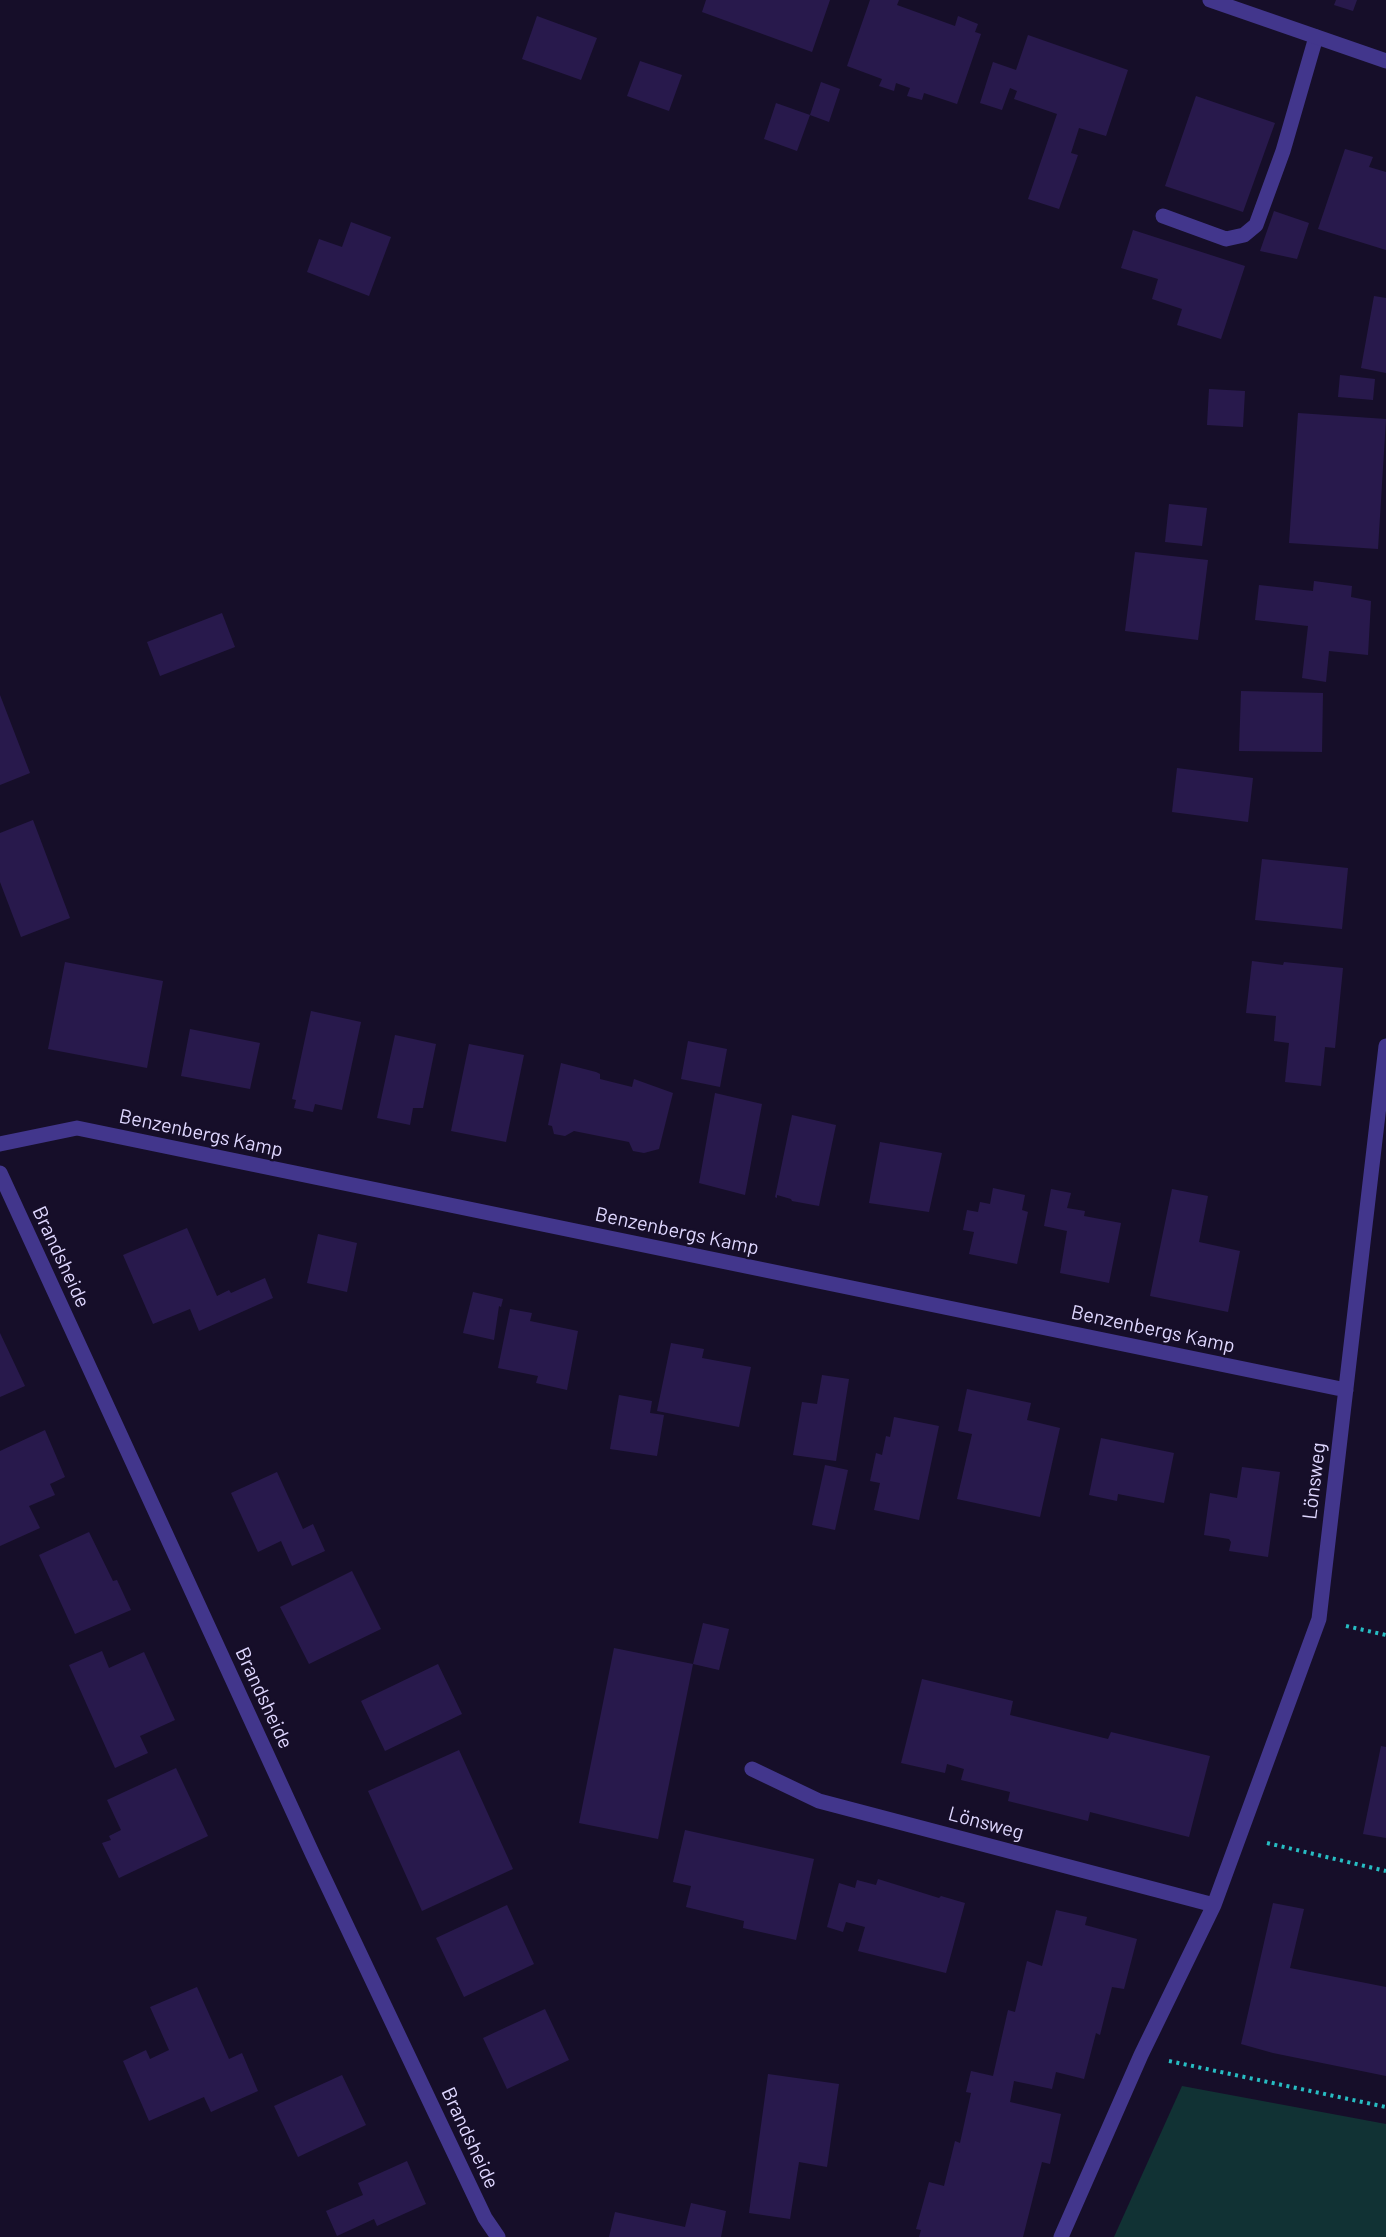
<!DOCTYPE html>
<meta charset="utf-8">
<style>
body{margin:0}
canvas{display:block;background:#160e29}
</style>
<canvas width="1386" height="2237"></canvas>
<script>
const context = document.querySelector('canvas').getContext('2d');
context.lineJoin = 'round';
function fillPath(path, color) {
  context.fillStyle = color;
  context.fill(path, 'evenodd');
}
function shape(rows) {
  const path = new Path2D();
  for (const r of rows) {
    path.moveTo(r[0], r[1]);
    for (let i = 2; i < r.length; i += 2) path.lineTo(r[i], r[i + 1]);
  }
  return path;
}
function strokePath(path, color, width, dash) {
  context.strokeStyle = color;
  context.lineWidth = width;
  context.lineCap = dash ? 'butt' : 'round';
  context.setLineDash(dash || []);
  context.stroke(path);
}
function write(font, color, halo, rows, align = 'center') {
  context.font = font + ' Barlow,sans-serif';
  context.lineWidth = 5;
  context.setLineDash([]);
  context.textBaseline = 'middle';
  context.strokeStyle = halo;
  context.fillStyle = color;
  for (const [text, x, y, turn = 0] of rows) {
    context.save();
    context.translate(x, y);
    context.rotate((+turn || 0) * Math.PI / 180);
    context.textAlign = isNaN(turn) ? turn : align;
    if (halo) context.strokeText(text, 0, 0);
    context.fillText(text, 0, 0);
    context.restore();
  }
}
const green = shape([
 [1182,2086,1386,2124,1386,2237,1114,2237]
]);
const building = shape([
 [706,0,830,0,812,52,702,12],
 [870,0,899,0,897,5,955,26,958,16,978,24,975,32,981,34,957,104,924,93,922,100,907,96,910,88,896,83,894,91,879,86,882,79,847,66],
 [1336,0,1357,0,1353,11,1334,5],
 [537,16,597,38,581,80,522,59],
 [1028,35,1128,70,1106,136,1079,128,1071,153,1078,155,1059,209,1028,199,1057,114,1014,99,1017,91,1010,88,1002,110,980,103,993,62,1016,70],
 [640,61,682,75,669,111,627,96],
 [821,82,840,89,829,122,810,115,797,151,764,139,776,103,810,115],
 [1196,96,1275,123,1243,212,1165,186],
 [1345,149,1373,157,1369,167,1386,172,1386,250,1318,229],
 [1274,211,1309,223,1297,259,1260,251],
 [351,222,391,237,369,296,307,272,319,239,342,247],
 [1133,230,1245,266,1221,339,1177,325,1182,309,1152,299,1158,279,1121,268],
 [1374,296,1386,298,1386,373,1361,368],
 [1340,375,1375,379,1373,400,1338,397],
 [1209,389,1245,391,1243,427,1207,425],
 [1298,413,1386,419,1378,549,1289,543],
 [1169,504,1207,508,1202,546,1165,542],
 [1135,552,1208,560,1198,640,1125,631],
 [1314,581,1352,586,1351,597,1371,601,1368,655,1329,651,1326,682,1302,678,1308,626,1255,620,1259,585,1313,591],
 [222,613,235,647,160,676,147,642],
 [1241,691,1323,693,1322,752,1239,751],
 [0,695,30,773,0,785],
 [1177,768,1253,778,1248,822,1172,812],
 [33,820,70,918,21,937,0,882,0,833],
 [1262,859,1348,868,1342,929,1255,920],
 [1252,961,1283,965,1284,962,1343,968,1335,1048,1325,1047,1321,1086,1285,1082,1289,1043,1274,1041,1276,1016,1246,1013],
 [65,962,163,981,147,1068,48,1049],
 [311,1011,361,1022,342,1110,315,1104,313,1112,294,1108,296,1100,292,1099],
 [190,1029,260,1043,250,1089,181,1076],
 [395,1035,436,1044,423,1108,413,1108,410,1125,377,1118],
 [688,1041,727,1049,720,1087,681,1079],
 [469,1044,524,1055,506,1142,451,1131],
 [561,1063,596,1072,600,1074,600,1079,632,1087,634,1079,673,1093,659,1149,644,1153,633,1151,629,1142,574,1131,565,1136,554,1134,552,1126,548,1125],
 [715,1093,762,1104,745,1195,699,1183],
 [792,1115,836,1125,819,1206,792,1201,791,1199,777,1195,777,1198,775,1197],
 [880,1142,942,1153,929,1212,869,1203],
 [993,1188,1025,1195,1022,1210,1028,1212,1017,1264,969,1254,974,1232,963,1230,967,1210,978,1212,980,1202,990,1204],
 [1051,1189,1071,1193,1067,1208,1085,1211,1084,1216,1121,1223,1109,1283,1060,1273,1067,1231,1044,1226],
 [1172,1189,1208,1196,1199,1242,1240,1251,1228,1312,1150,1296],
 [187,1228,217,1296,229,1290,231,1293,265,1278,273,1298,199,1331,190,1309,153,1324,123,1255],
 [318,1234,357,1243,347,1292,307,1283],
 [473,1292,503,1299,501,1307,499,1306,494,1340,463,1333],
 [510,1309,532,1313,530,1321,578,1331,567,1390,536,1383,538,1376,498,1368],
 [0,1333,25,1386,0,1397],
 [671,1343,704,1349,702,1358,751,1367,739,1427,657,1411],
 [822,1375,849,1379,836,1461,793,1455,802,1402,817,1404],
 [967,1389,1031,1403,1027,1420,1060,1428,1040,1517,957,1499,972,1434,958,1431],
 [619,1395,652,1401,650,1413,664,1415,657,1456,610,1449],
 [894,1417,939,1426,919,1520,874,1510,880,1483,870,1481,876,1453,882,1455,886,1436,890,1437],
 [45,1430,65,1477,50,1484,55,1495,29,1506,40,1528,0,1546,0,1451],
 [1101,1438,1174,1453,1164,1503,1118,1494,1117,1501,1089,1495],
 [825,1465,848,1470,835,1530,812,1525],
 [1242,1467,1280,1472,1268,1557,1229,1551,1231,1542,1229,1539,1204,1535,1210,1493,1237,1498],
 [277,1472,303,1529,313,1524,325,1551,292,1566,281,1541,258,1552,231,1493],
 [89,1532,113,1581,117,1580,131,1610,75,1634,39,1555],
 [352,1571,381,1629,309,1664,280,1607],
 [703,1623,729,1629,719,1670,693,1664],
 [614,1648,693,1664,658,1839,579,1823],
 [102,1651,109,1668,144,1652,175,1720,140,1736,148,1753,115,1768,69,1665],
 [438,1664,462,1714,385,1751,361,1701],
 [922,1679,1013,1701,1010,1715,1108,1739,1111,1732,1210,1756,1189,1837,1090,1812,1088,1821,1008,1801,1010,1792,961,1780,964,1769,947,1764,945,1773,901,1763],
 [1381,1746,1386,1747,1386,1838,1363,1834],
 [459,1750,513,1869,422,1911,368,1791],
 [176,1768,208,1836,119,1878,102,1843,111,1840,109,1836,121,1830,107,1800],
 [685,1830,814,1859,796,1940,743,1928,744,1921,686,1907,691,1886,673,1882],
 [878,1879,939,1898,941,1896,965,1903,946,1973,858,1951,865,1927,846,1922,843,1932,827,1927,839,1883,855,1888,857,1880,876,1885],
 [1273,1903,1304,1909,1290,1968,1386,1987,1386,2076,1273,2053,1241,2044],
 [507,1905,534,1964,464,1997,436,1938],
 [1056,1910,1087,1917,1085,1925,1137,1939,1124,1989,1112,1987,1100,2035,1096,2033,1084,2079,1056,2072,1052,2089,1014,2081,1010,2102,1061,2114,1050,2164,1042,2162,1023,2237,919,2237,921,2230,916,2229,929,2182,944,2186,955,2141,960,2143,971,2093,966,2092,971,2071,993,2076,1008,2010,1015,2012,1027,1961,1042,1966],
 [197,1987,229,2059,242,2053,258,2091,211,2112,204,2097,149,2121,123,2061,146,2050,150,2059,169,2050,150,2007],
 [545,2009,569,2060,507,2089,483,2038],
 [768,2074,839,2084,827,2167,799,2162,790,2219,749,2213],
 [342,2075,366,2125,298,2157,274,2106],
 [407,2161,426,2204,377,2226,374,2219,337,2236,326,2211,363,2195,358,2183],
 [691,2203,726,2211,721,2237,609,2237,615,2212,685,2227]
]);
const path = shape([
 [1346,1626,1386,1635],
 [1267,1843,1386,1871],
 [1169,2061,1386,2107]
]);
const lane = shape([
 [1163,216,1226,239,1244,235,1256,225,1283,151,1316,37]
]);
const street = shape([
 [1210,0,1386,61],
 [0,1144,77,1128,1346,1390],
 [0,1173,313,1855,485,2218,498,2237],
 [752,1769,819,1801,1214,1905],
 [1061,2237,1141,2055,1214,1905,1319,1619,1386,1046]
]);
const streetNames = [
 ["Benzenbergs Kamp",201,1133,12],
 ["Benzenbergs Kamp",677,1231,12],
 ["Brandsheide",61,1257,65],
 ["Benzenbergs Kamp",1153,1329,12],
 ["Lönsweg",1314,1481,-83],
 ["Brandsheide",264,1698,65],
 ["Lönsweg",986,1823,15],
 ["Brandsheide",470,2138,65]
];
fillPath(green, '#113234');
fillPath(building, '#28194c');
strokePath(path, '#27bdc3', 4, [3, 4.5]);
strokePath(lane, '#42368c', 15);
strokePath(street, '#42368c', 15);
write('20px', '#dfd7ff', '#160e29', streetNames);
</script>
